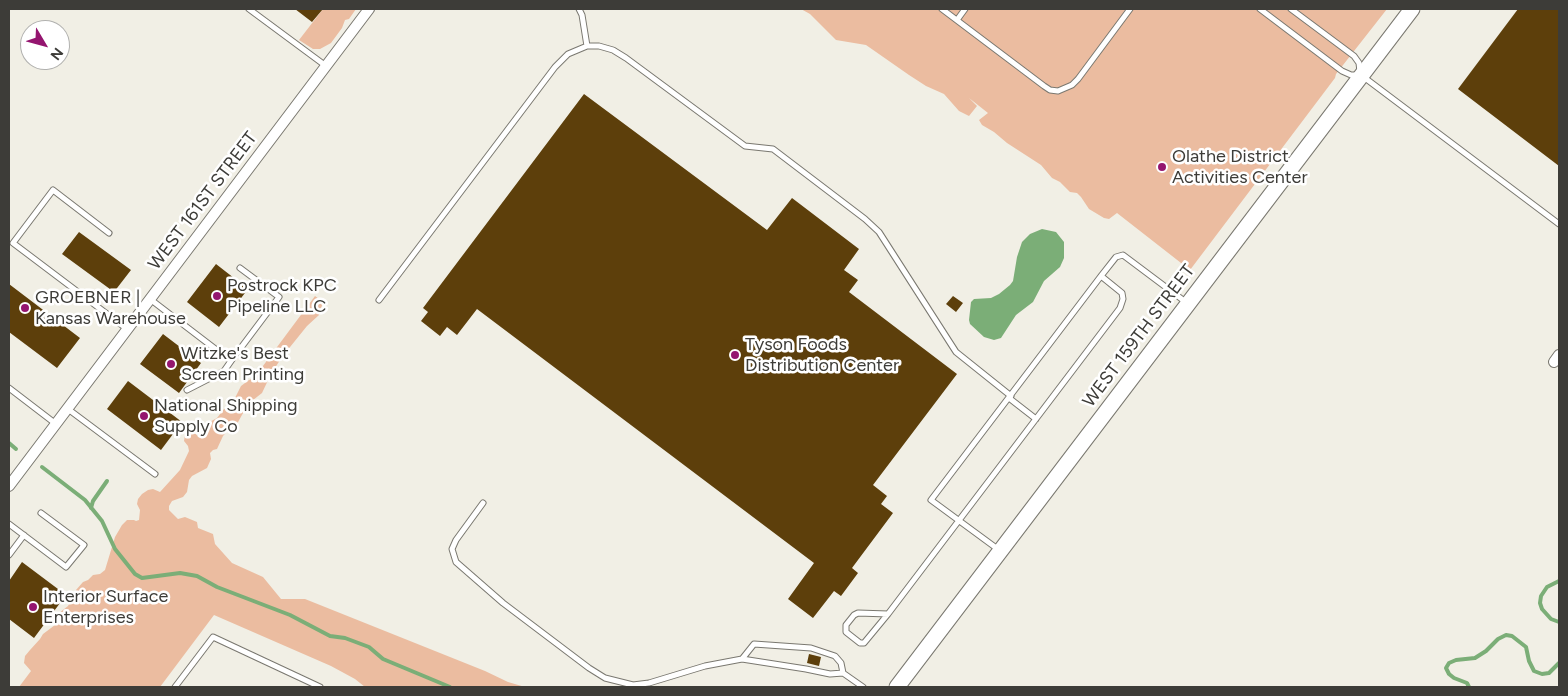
<!DOCTYPE html>
<style>
body{margin:0}
#map{position:relative;width:1568px;height:696px;overflow:hidden;background:#f1efe5;font-family:Figtree,sans-serif}
canvas{display:block}
.frame{position:absolute;inset:0;border:10px solid #3d3c38;pointer-events:none}
.north{position:absolute;left:20px;top:20px;width:50px;height:50px;box-sizing:border-box;background:#fff;border:1px solid #b1b1af;border-radius:50%;rotate:127deg;font-size:14px;font-weight:700;line-height:20px;text-align:center;color:#3d3c38}
.north::after{content:'';display:block;margin:auto;width:18px;height:22px;background:#94156f;clip-path:polygon(50% 0,100% 100%,50% 72%,0 100%)}
</style>
<div id="map">
<canvas width="1568" height="696"></canvas>
<div class="frame"></div>
<div class="north">N</div>
</div>
<script>
const context = document.querySelector('canvas').getContext('2d');
context.lineJoin = 'round';
function fillPath(path, color) {
  context.fillStyle = color;
  context.fill(path, 'evenodd');
}
function shape(rows) {
  const path = new Path2D();
  for (const r of rows) {
    path.moveTo(r[0], r[1]);
    for (let i = 2; i < r.length; i += 2) path.lineTo(r[i], r[i + 1]);
  }
  return path;
}
function strokePath(path, color, width, dash) {
  context.strokeStyle = color;
  context.lineWidth = width;
  context.lineCap = dash ? 'butt' : 'round';
  context.setLineDash(dash || []);
  context.stroke(path);
}
function write(font, color, halo, rows, align = 'center') {
  context.font = font + ' Figtree,sans-serif';
  context.lineWidth = 5;
  context.setLineDash([]);
  context.textBaseline = 'middle';
  context.strokeStyle = halo;
  context.fillStyle = color;
  for (const [text, x, y, turn = 0] of rows) {
    context.save();
    context.translate(x, y);
    context.rotate((+turn || 0) * Math.PI / 180);
    context.textAlign = isNaN(turn) ? turn : align;
    if (halo) context.strokeText(text, 0, 0);
    context.fillText(text, 0, 0);
    context.restore();
  }
}
const green = shape([
 [323,9,356,9,349,19,345,20,342,28,331,43,320,49,313,49,299,40],
 [801,9,1387,9,1336,74,1335,78,1190,270,1117,213,1109,219,1104,218,1089,209,1081,197,1077,193,1070,192,1060,182,1052,178,1041,165,1007,143,994,132,982,125,979,120,988,113,969,98,977,106,969,116,959,111,944,94,926,86,909,75,866,45,836,40,810,14],
 [315,296,323,302,319,315,307,326,282,357,271,374,262,393,248,404,237,424,229,429,223,436,217,449,213,450,210,453,211,459,207,468,192,476,189,480,187,492,183,497,172,501,169,506,169,510,178,519,185,517,197,522,198,528,213,534,215,544,232,563,263,577,281,599,305,599,485,671,508,682,525,687,365,687,355,679,331,666,214,615,160,687,19,687,31,671,24,663,25,656,30,650,40,639,43,634,55,625,59,613,68,606,76,590,83,582,88,580,93,575,100,574,105,570,115,537,122,525,127,520,134,520,136,521,139,520,140,510,137,504,138,499,142,494,148,490,153,489,160,492,180,470,189,451,188,446,184,441,185,435,188,432,196,434,198,437,201,436,204,425,217,418,223,410,233,402,241,386,249,380,254,378]
]);
const water = shape([
 [1042,229,1056,232,1064,242,1064,258,1060,267,1044,281,1033,302,1016,315,1001,338,994,340,984,337,970,324,969,320,971,302,974,299,991,298,999,294,1010,285,1013,281,1017,257,1022,242,1030,234]
]);
const stream = shape([
 [9,443,16,449],
 [42,467,85,500,102,521,115,549,135,574,142,578,180,573,197,576,217,587,290,615,330,636,345,638,369,647,383,659,450,687],
 [91,508,93,501,107,481],
 [1559,581,1547,587,1541,596,1540,603,1542,609,1551,619,1559,622],
 [1469,687,1467,683,1454,678,1449,674,1446,668,1449,663,1456,660,1475,658,1486,651,1498,639,1506,635,1512,636,1526,647,1529,661,1534,671,1542,674,1549,673,1559,663]
]);
const building = shape([
 [295,9,323,9,312,22],
 [1518,9,1559,9,1559,166,1458,89],
 [584,94,767,230,792,198,859,249,844,270,858,280,849,292,957,374,873,485,887,496,881,504,893,513,852,568,858,573,841,596,834,591,813,618,788,599,814,563,477,309,457,335,447,327,440,336,421,321,428,312,423,308],
 [79,232,131,270,114,292,62,254],
 [216,264,248,289,219,327,187,302],
 [9,284,80,338,57,368,9,332],
 [953,296,963,303,956,312,946,304],
 [163,334,201,363,179,393,140,364],
 [128,381,182,422,161,450,107,409],
 [22,562,66,595,34,638,9,619,9,581],
 [809,654,821,657,819,666,807,663]
]);
const lane = shape([
 [249,9,326,66],
 [579,9,582,15,587,46],
 [942,9,1044,86,1050,90,1058,91,1072,85,1078,79,1130,9],
 [1260,9,1342,71,1351,75,1361,75,1559,224],
 [1291,9,1354,56,1359,63,1360,72],
 [957,20,965,9],
 [109,233,53,190,13,243,127,329],
 [150,299,231,361,279,297,240,268],
 [379,300,555,67,568,54,587,46,599,46,613,50,626,58,745,146,773,149,865,219,879,232,956,352,1011,396],
 [9,388,56,424],
 [187,390,224,371,231,361],
 [1009,398,1036,419],
 [68,409,155,474],
 [483,503,456,540,452,549,456,562,503,603,589,668,605,678,633,685,649,683,705,666,742,659,806,669,830,674,843,673,863,687],
 [9,524,66,567,84,545,41,513],
 [999,550,931,500,1101,276,1116,257,1123,255,1187,303],
 [9,555,24,535],
 [888,614,864,643,860,643,846,632,846,625,854,615,858,613,888,614,1120,308,1123,299,1122,293,1101,276],
 [742,659,754,644,811,648,835,656,841,663,843,673],
 [175,687,213,637,320,687]
]);
const street = shape([
 [1554,362,1559,355],
 [9,486,369,9]
]);
const secondary = shape([
 [897,687,1412,9]
]);
const markers = [
 [1162,167,5,"#94156f"],
 [217,296,5,"#94156f"],
 [25,308,5,"#94156f"],
 [735,355,5,"#94156f"],
 [171,364,5,"#94156f"],
 [144,416,5,"#94156f"],
 [33,607,5,"#94156f"]
];
const poiNames = [
 ["Olathe District",1172,157],
 ["Activities Center",1172,178],
 ["Postrock KPC",227,286],
 ["Pipeline LLC",227,307],
 ["GROEBNER |",35,298],
 ["Kansas Warehouse",35,319],
 ["Tyson Foods",745,345],
 ["Distribution Center",745,366],
 ["Witzke's Best",181,354],
 ["Screen Printing",181,375],
 ["National Shipping",154,406],
 ["Supply Co",154,427],
 ["Interior Surface",43,597],
 ["Enterprises",43,618]
];
const streetNames = [
 ["WEST 161ST STREET",203,201,-53],
 ["WEST 159TH STREET",1139,336,-53]
];
fillPath(green, '#ebbca0');
fillPath(water, '#7bae77');
strokePath(stream, '#7bae77', 4);
fillPath(building, '#5d3f0b');
strokePath(lane, '#7a7870', 7);
strokePath(street, '#7a7870', 12);
strokePath(secondary, '#7a7870', 17);
strokePath(lane, '#fff', 5);
strokePath(street, '#fff', 10);
strokePath(secondary, '#fff', 15);
for (const [x, y, r, color] of markers) {
  const dot = new Path2D();
  dot.arc(x, y, r, 0, 2 * Math.PI);
  context.fillStyle = color;
  context.fill(dot);
  strokePath(dot, '#fff', 2);
}
write('18px', '#3d3c38', '#fff', poiNames, 'left');
write('18px', '#3d3c38', '#fff', streetNames);
</script>
